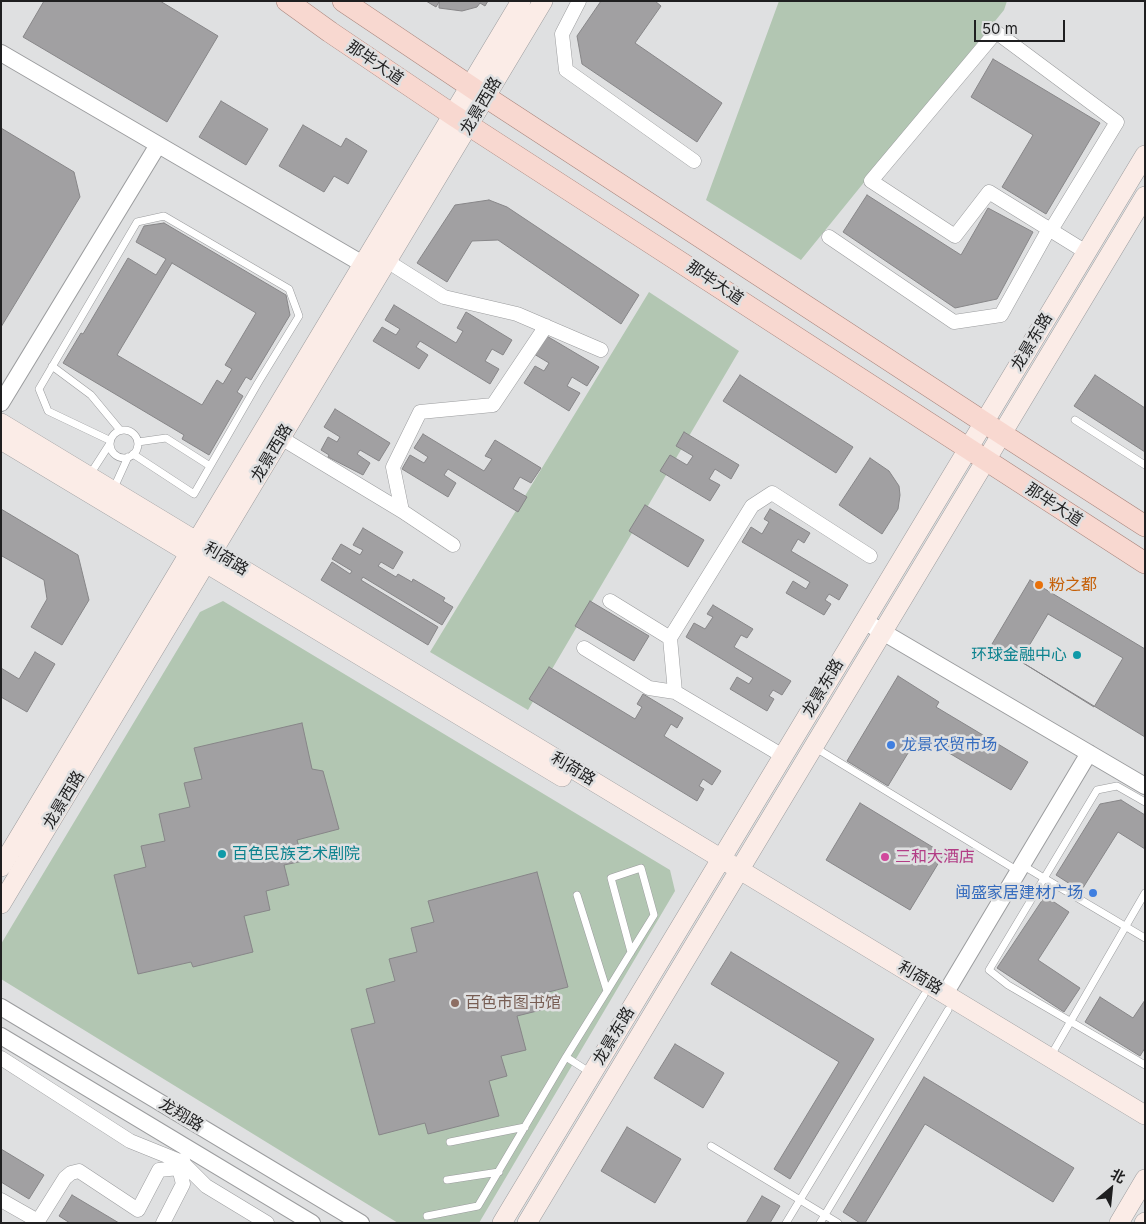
<!DOCTYPE html>
<meta charset="utf-8">
<style>
body{margin:0}
#map{position:relative;width:1146px;height:1224px;overflow:hidden;background:#dfe0e1;font-family:Inter,"Noto Sans SC",sans-serif}
canvas{display:block}
.frame{position:absolute;inset:0;border:2px solid #1f1f20;pointer-events:none}
.north{position:absolute;left:1086px;top:1164px;width:50px;height:50px;-webkit-text-stroke:4px #dfe0e1;paint-order:stroke;rotate:28deg;font-size:14px;font-weight:700;line-height:20px;text-align:center;color:#1f1f20}
.north::after{content:'';display:block;margin:auto;width:18px;height:22px;background:#1f1f20;clip-path:polygon(50% 0,100% 100%,50% 72%,0 100%)}
.scale{position:absolute;left:974px;top:20px;width:91px;height:22px;box-sizing:border-box;border:2px solid #1f1f20;border-top:0;padding-left:6px;font-size:15px;line-height:18px;white-space:nowrap;color:#1f1f20;-webkit-text-stroke:4px #dfe0e1;paint-order:stroke}
</style>
<div id="map">
<canvas width="1146" height="1224"></canvas>
<div class="frame"></div>
<div class="north">北</div>
<div class="scale">50 m</div>
</div>
<script>
const context = document.querySelector('canvas').getContext('2d');
context.lineJoin = 'round';
function fillPath(path, color) {
  context.fillStyle = color;
  context.fill(path, 'evenodd');
}
function shape(rows) {
  const path = new Path2D();
  for (const r of rows) {
    if (r.length === 3) {
      path.moveTo(r[0] + r[2], r[1]);
      path.arc(r[0], r[1], r[2], 0, 2 * Math.PI);
      continue;
    }
    path.moveTo(r[0], r[1]);
    for (let i = 2; i < r.length; i += 2) path.lineTo(r[i], r[i + 1]);
  }
  return path;
}
function strokePath(path, color, width, dash) {
  context.strokeStyle = color;
  context.lineWidth = width;
  context.lineCap = dash ? 'butt' : 'round';
  context.setLineDash(dash || []);
  context.stroke(path);
}
function write(font, color, halo, rows, align = 'center') {
  context.font = font + ' Inter,"Noto Sans SC",sans-serif';
  context.lineWidth = 5;
  context.setLineDash([]);
  context.textBaseline = 'middle';
  context.strokeStyle = halo;
  context.fillStyle = color;
  for (const [text, x, y, turn = 0] of rows) {
    context.save();
    context.translate(x, y);
    context.rotate((+turn || 0) * Math.PI / 180);
    context.textAlign = isNaN(turn) ? turn : align;
    if (halo) context.strokeText(text, 0, 0);
    context.fillText(text, 0, 0);
    context.restore();
  }
}
const green = shape([
 [779,1,1007,1,1004,10,801,260,706,200],
 [649,292,739,351,528,710,430,652],
 [223,601,670,870,675,891,479,1223,398,1223,1,979,1,944,200,612]
]);
const building = shape([
 [44,1,160,1,218,36,167,122,23,37,44,1],
 [426,1,488,1,485,6,480,3,477,7,462,11,439,8,439,2,436,7,426,1],
 [601,1,655,1,661,6,635,43,722,103,697,142,582,64,577,36,601,1],
 [993,59,1100,123,1046,214,1002,187,1033,135,971,97,993,59],
 [221,101,268,129,246,165,199,137,221,101],
 [303,125,341,147,346,138,367,151,348,184,334,176,324,192,279,166,303,125],
 [1,128,74,172,80,197,1,327,1,128],
 [867,195,961,255,988,208,1033,232,997,299,955,308,843,232,867,195],
 [489,200,507,207,639,295,621,324,498,240,472,241,447,282,417,263,455,205,489,200],
 [164,223,286,295,290,315,251,380,246,377,237,392,243,396,209,455,182,439,184,435,63,363,81,333,83,334,128,258,156,275,166,259,136,242,144,226,164,223],
 [172,263,256,313,225,365,232,369,223,384,217,380,202,405,117,355,172,263],
 [394,305,456,343,463,331,457,328,466,312,512,340,503,355,492,349,485,361,499,369,490,384,420,341,416,347,428,355,419,369,373,341,382,327,396,335,400,329,385,320,394,305],
 [545,335,599,367,587,386,572,377,567,386,580,393,569,411,524,383,535,366,544,371,549,363,534,354,545,335],
 [740,375,853,447,836,473,723,401,740,375],
 [1095,375,1145,408,1145,452,1074,406,1095,375],
 [335,409,390,443,379,461,360,450,357,454,370,463,363,475,328,457,329,455,321,450,328,437,337,442,340,437,324,427,335,409],
 [684,432,739,465,731,479,715,469,709,479,720,485,710,501,660,471,670,455,687,465,693,456,676,446,684,432],
 [423,434,484,471,492,459,485,456,495,440,541,468,531,483,520,477,513,489,527,497,518,512,448,469,444,475,456,483,448,497,402,469,410,455,424,463,428,457,414,448,423,434],
 [870,458,889,471,899,486,900,495,898,509,882,534,839,505,870,458],
 [645,505,704,540,688,567,629,531,645,505],
 [1,509,78,555,89,600,62,645,31,627,47,599,44,580,2,556,1,558,1,509],
 [770,509,810,533,804,543,798,539,791,551,848,585,839,600,829,594,825,600,831,604,824,615,786,593,793,581,806,589,810,582,742,542,751,527,762,534,769,522,764,519,770,509],
 [363,528,403,552,393,569,381,562,378,566,396,577,398,574,412,582,413,579,445,598,443,601,453,607,442,625,363,577,361,580,438,627,428,645,321,580,332,562,350,574,352,571,332,559,341,544,360,555,363,550,353,545,363,528],
 [1030,580,1145,649,1145,737,992,644,1030,580],
 [590,601,649,636,634,661,575,626,590,601],
 [713,605,753,629,747,638,741,635,734,647,791,681,782,695,773,690,769,696,774,699,767,711,730,689,737,677,749,684,753,678,686,637,694,623,705,629,713,617,707,614,713,605],
 [1048,614,1123,658,1094,707,1020,661,1048,614],
 [35,652,55,664,27,712,1,697,1,668,19,679,35,652],
 [549,667,635,719,642,707,637,704,643,694,683,718,677,728,671,724,664,736,721,771,712,785,703,779,699,786,704,789,697,801,529,699,549,667],
 [898,676,939,702,936,707,1028,762,1011,790,919,735,888,786,847,761,898,676],
 [302,723,312,769,323,771,339,829,297,840,303,861,284,865,289,885,266,891,270,910,244,916,253,952,193,967,191,962,138,974,114,875,146,867,141,846,165,841,159,814,190,807,184,783,202,779,194,748,302,723],
 [1121,800,1145,815,1145,849,1118,832,1081,891,1056,875,1100,804,1121,800],
 [860,803,944,854,910,910,826,860,860,803],
 [537,872,568,987,537,995,541,1010,517,1016,526,1050,501,1056,507,1076,489,1081,499,1116,428,1134,425,1123,379,1135,351,1029,375,1023,366,989,395,981,389,959,417,952,411,928,434,922,428,901,537,872],
 [1045,896,1069,912,1038,960,1080,988,1064,1012,997,968,1045,896],
 [731,952,874,1039,790,1179,774,1169,839,1062,711,984,731,952],
 [1100,997,1133,1018,1145,1000,1145,1048,1140,1056,1085,1022,1100,997],
 [675,1044,724,1073,703,1108,654,1078,675,1044],
 [924,1077,1074,1168,1053,1202,925,1124,865,1223,860,1223,843,1212,924,1077],
 [627,1127,681,1159,655,1203,601,1171,627,1127],
 [1,1149,44,1175,29,1199,1,1182,1,1149],
 [72,1195,119,1223,70,1223,59,1216,72,1195],
 [762,1196,780,1206,770,1223,746,1223,762,1196]
]);
const service = shape([
 [52,366,91,395,120,430],
 [1075,420,1145,465],
 [124,444,14],
 [109,440,48,411,39,389,137,222,164,216,289,289,299,316,258,383,194,494,133,454],
 [138,442,166,438,210,466],
 [89,476,109,445],
 [113,490,128,457],
 [814,747,1018,871],
 [1145,802,1117,786,1097,790,989,970,1008,985,1145,1065],
 [1022,865,1145,938],
 [577,895,607,991],
 [1050,1057,1145,893],
 [591,1073,566,1057,607,991,631,952,654,915,641,868,611,878,631,952],
 [450,1142,525,1127],
 [711,1146,838,1223],
 [447,1180,499,1172],
 [427,1216,478,1206,566,1057],
 [786,1223,924,995],
 [820,1223,948,1010]
]);
const minor = shape([
 [579,1,562,34,566,70,694,161],
 [1051,230,1117,122,996,32,871,181,955,236,989,192,1086,252],
 [829,237,954,322,1001,315,1049,229],
 [387,261,444,297,517,314,601,350],
 [281,438,402,511],
 [453,545,402,511,393,467,420,412,493,405,546,326],
 [610,601,670,638],
 [584,648,649,688,675,692],
 [783,756,675,692,670,638,752,506,772,493,870,556],
 [1,1058,130,1141,182,1162,206,1186,267,1223],
 [1,1200,38,1221,65,1178,71,1173,79,1171,138,1210,159,1170,179,1168],
 [163,1223,183,1184,179,1168,183,1160]
]);
const tertiary = shape([
 [1,53,373,270],
 [1,403,158,145],
 [864,621,1145,786],
 [945,994,1089,753],
 [1,1007,361,1223],
 [1,1036,312,1223]
]);
const secondary = shape([
 [1,423,1145,1115],
 [1,440,562,777],
 [1,867,521,1],
 [1,904,543,1],
 [502,1223,1145,155],
 [527,1223,1145,196],
 [1119,1223,1145,1179],
 [1144,1223,1145,1222]
]);
const primary = shape([
 [287,1,330,32,453,115,1145,563],
 [343,1,486,97,1002,434,1145,526]
]);
const markers = [
 [1039,585,5,"#e8710a"],
 [1077,655,5,"#0f9aa8"],
 [891,745,5,"#3f7fe0"],
 [222,854,5,"#0f9aa8"],
 [885,857,5,"#d1479c"],
 [1093,893,5,"#3f7fe0"],
 [455,1003,5,"#8d6e63"]
];
const streetNames = [
 ["那毕大道",375,63,34],
 ["龙景西路",481,106,-59],
 ["那毕大道",715,283,34],
 ["龙景东路",1032,342,-59],
 ["龙景西路",272,453,-59],
 ["那毕大道",1054,505,33],
 ["利荷路",226,559,31],
 ["龙景东路",823,688,-59],
 ["利荷路",573,769,31],
 ["龙景西路",64,800,-59],
 ["利荷路",920,978,31],
 ["龙景东路",614,1036,-59],
 ["龙翔路",181,1115,31]
];
const foodNames = [
 ["粉之都",1049,585]
];
const cultureNames = [
 ["环球金融中心",1067,655],
 ["百色民族艺术剧院",232,854,"left"]
];
const shopNames = [
 ["龙景农贸市场",901,745],
 ["闽盛家居建材广场",1083,893,"right"]
];
const hotelNames = [
 ["三和大酒店",895,857]
];
const educationNames = [
 ["百色市图书馆",465,1003]
];
fillPath(green, '#b2c6b2');
fillPath(building, '#a1a0a2');
strokePath(building, '#878688', 1);
strokePath(service, '#9b9c9e', 8);
strokePath(minor, '#9b9c9e', 15);
strokePath(tertiary, '#9b9c9e', 18);
strokePath(secondary, '#9b9c9e', 20);
strokePath(primary, '#a9867e', 22);
strokePath(service, '#fff', 7);
strokePath(minor, '#fff', 14);
strokePath(tertiary, '#fff', 16);
strokePath(secondary, '#fbece7', 19);
strokePath(primary, '#f8d8d0', 21);
for (const [x, y, r, color] of markers) {
  const dot = new Path2D();
  dot.arc(x, y, r, 0, 2 * Math.PI);
  context.fillStyle = color;
  context.fill(dot);
  strokePath(dot, '#dfe0e1', 2);
}
write('16px', '#1f1f20', '#dfe0e1', streetNames);
write('16px', '#c56008', '#dfe0e1', foodNames, 'left');
write('16px', '#0d838f', '#dfe0e1', cultureNames, 'right');
write('16px', '#366cbe', '#dfe0e1', shopNames, 'left');
write('16px', '#b23c85', '#dfe0e1', hotelNames, 'left');
write('16px', '#785e54', '#dfe0e1', educationNames, 'left');
</script>
